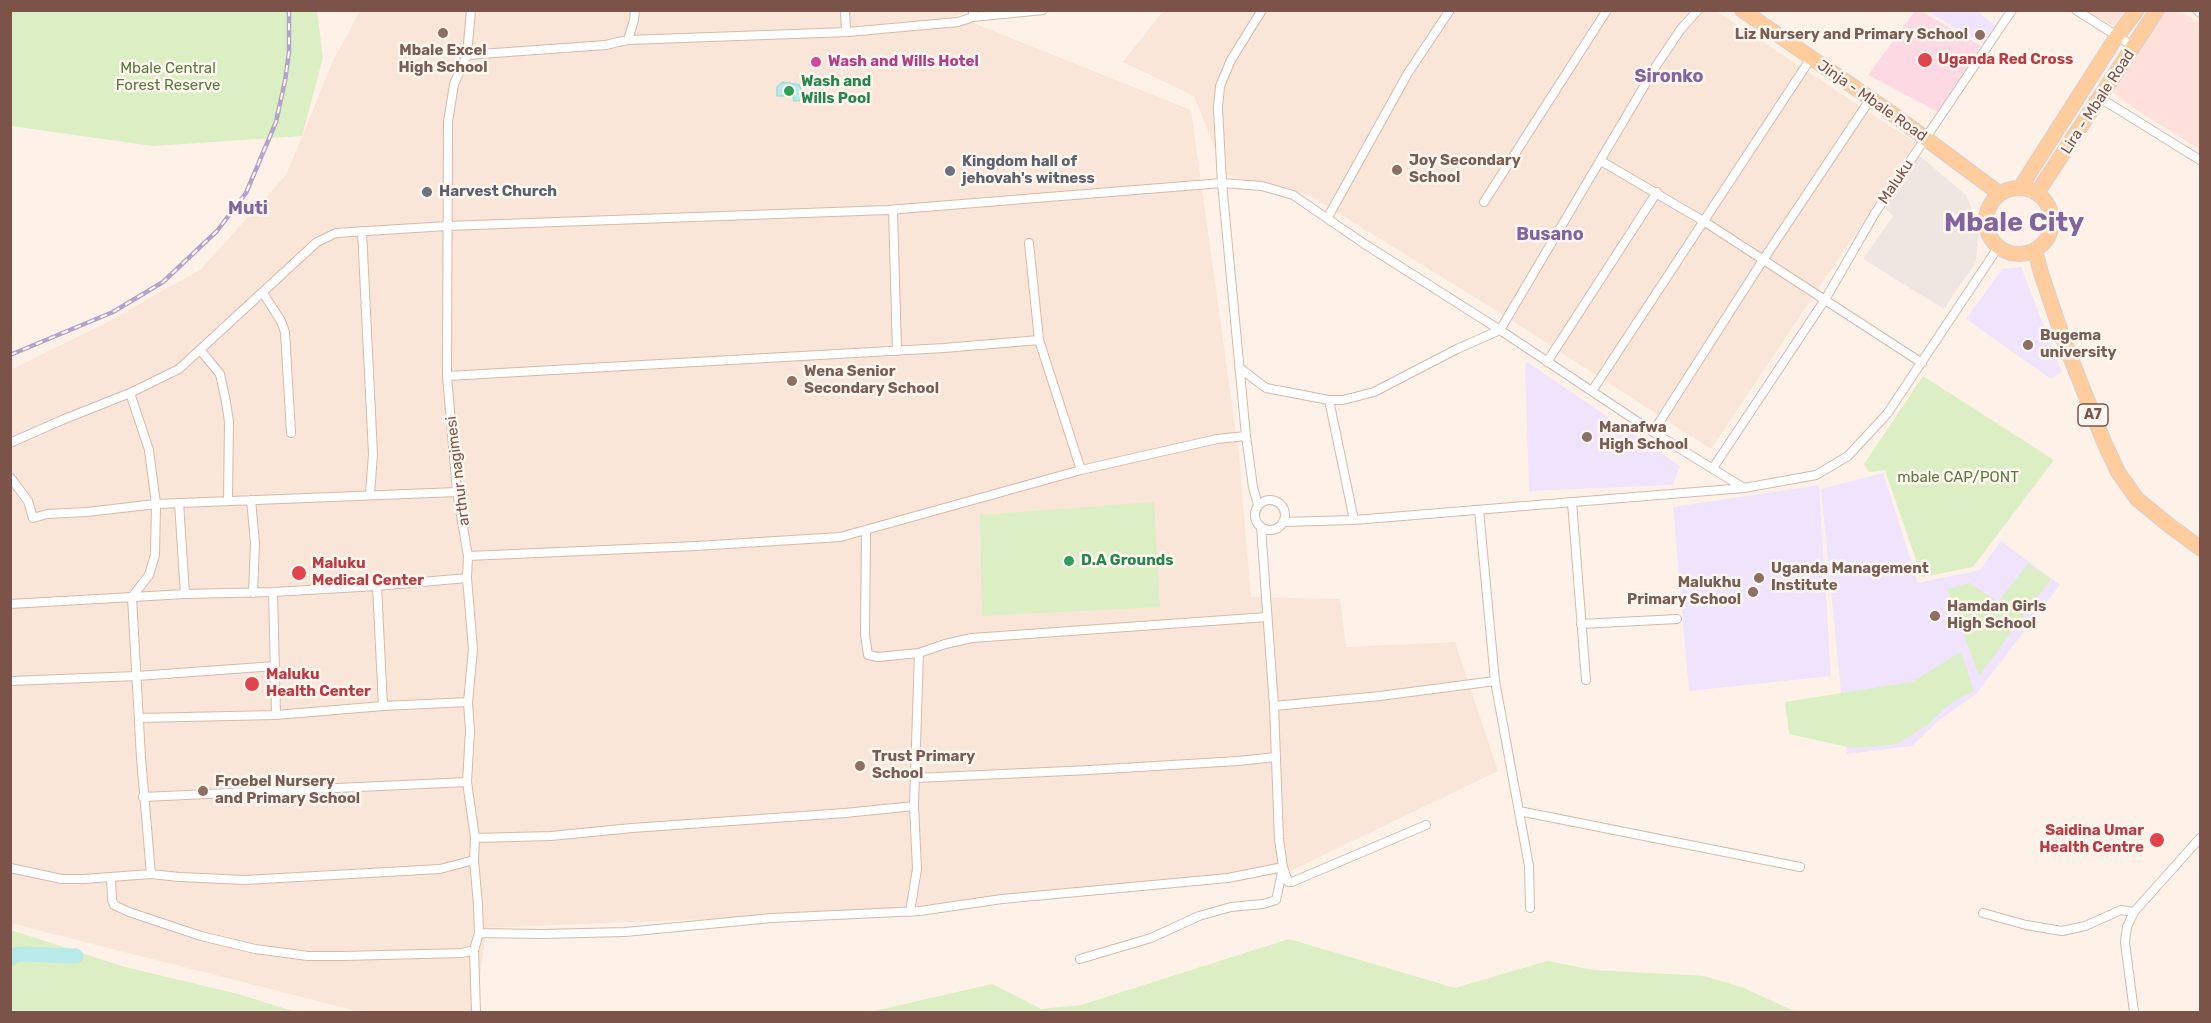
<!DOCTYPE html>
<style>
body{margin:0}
#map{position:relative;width:2211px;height:1023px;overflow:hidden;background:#fef2e8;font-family:Rubik,sans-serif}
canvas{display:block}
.frame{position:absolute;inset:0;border:12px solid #7c5348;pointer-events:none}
</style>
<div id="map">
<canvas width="2211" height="1023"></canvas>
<div class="frame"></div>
</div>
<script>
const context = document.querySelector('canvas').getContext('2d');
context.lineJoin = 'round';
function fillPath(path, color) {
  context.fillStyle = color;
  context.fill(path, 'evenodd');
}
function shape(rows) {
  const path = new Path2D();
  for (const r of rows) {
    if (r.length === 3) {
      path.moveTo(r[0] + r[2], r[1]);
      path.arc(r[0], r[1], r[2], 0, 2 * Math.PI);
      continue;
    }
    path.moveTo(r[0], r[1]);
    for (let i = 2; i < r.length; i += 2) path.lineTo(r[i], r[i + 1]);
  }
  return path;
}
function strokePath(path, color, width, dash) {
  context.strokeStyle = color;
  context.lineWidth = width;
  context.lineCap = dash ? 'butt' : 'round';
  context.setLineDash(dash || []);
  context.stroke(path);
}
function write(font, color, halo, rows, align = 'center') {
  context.font = font + ' Rubik,sans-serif';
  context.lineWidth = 5;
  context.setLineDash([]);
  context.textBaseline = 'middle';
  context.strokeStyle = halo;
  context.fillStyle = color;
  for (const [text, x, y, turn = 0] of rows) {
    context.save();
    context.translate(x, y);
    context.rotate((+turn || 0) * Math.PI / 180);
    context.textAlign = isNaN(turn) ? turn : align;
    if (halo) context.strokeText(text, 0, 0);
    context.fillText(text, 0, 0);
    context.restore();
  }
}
const residential = shape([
 [360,11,967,11,956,16,1191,110,1239,454,1251,597,1340,599,1346,647,1455,642,1498,771,1284,874,930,910,486,928,476,1012,361,1012,10,923,10,370,106,323,201,269,286,175,333,61],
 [1163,11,1716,11,1916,143,1711,449,1492,308,1309,195,1226,175,1194,96,1123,62]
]);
const commercial = shape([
 [2087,11,2126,11,2113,26],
 [2164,11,2180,11,2200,23,2200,150,2120,99,2111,90]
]);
const industrial = shape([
 [1919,155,1966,195,1979,226,1976,262,1944,309,1863,259,1893,216,1882,205]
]);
const education = shape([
 [1927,11,1977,11,1996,26,1985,45],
 [2021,267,2062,372,2051,379,1966,319,2002,269],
 [1527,362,1680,466,1673,485,1529,491,1525,365],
 [1883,473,1918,583,1980,570,2001,541,2060,585,1976,694,1937,722,1912,746,1847,754,1821,489],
 [1819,485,1831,676,1689,691,1673,507]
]);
const medical = shape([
 [1915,11,1921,11,1981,46,1938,112,1868,75]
]);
const green = shape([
 [11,10,317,11,323,58,302,136,153,146,11,126],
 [1923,376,2054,460,1973,567,1922,577,1885,470,1869,472,1864,464],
 [1154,502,1160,607,982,616,980,515],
 [2028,564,2051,579,1979,676,1947,589,1969,583,1998,602],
 [1961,652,1974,691,1952,702,1927,725,1897,744,1853,748,1789,734,1785,702,1912,682],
 [11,930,125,967,238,994,296,1012,11,1012],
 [1289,939,1455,988,1547,961,1594,970,1704,976,1744,988,1796,1012,870,1012,992,984,1041,1009,1081,1005]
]);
const water = shape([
 [783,82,800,85,802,100,794,101,793,96,777,96,777,87,783,82]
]);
const river = shape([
 [10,959,17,954,76,956]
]);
const street = shape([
 [471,10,467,55,454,84,448,122,447,376,457,492,468,556,467,578,473,649,468,702,470,731,467,782,475,838,474,860,478,905,479,933,474,950,476,1012],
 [845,10,846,32],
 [2076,10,2133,46],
 [2197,10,2200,13],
 [973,17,1043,10],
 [628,40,848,32,958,22,973,17,973,10],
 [467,55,606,45,618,42,628,40,634,20,635,10],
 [2100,98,2200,160],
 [1601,161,1705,222,1922,363],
 [1484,202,1607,10],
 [893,210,897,351],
 [1328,217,1408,73,1450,10],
 [362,231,373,454,370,494],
 [1029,243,1039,340,1081,470],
 [263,293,281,321,285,332,291,433],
 [201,351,220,374,226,402,229,422,228,501],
 [1547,362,1657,192],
 [1241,369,1266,388,1329,400,1343,400,1374,392,1457,349,1500,330,1656,66,1681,29,1698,10],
 [447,376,944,348,1039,340],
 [1592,391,1811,58],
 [130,393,149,450,156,504,155,555,149,575,132,597,141,758,151,874],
 [1329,400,1354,520],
 [1653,432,1763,260,1871,98],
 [10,443,62,420,130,393,179,369,317,242,336,233,447,226,888,210,1222,183,1262,186,1293,195,1363,243,1500,330,1653,432,1744,488],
 [1713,468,1826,298,1875,213,2012,10],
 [10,477,28,501,33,518,47,514,87,512,156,504,457,492],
 [251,500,255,543,253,593],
 [1270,515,15],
 [1572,502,1586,680],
 [179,503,185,594],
 [1258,505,1253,487,1246,436,1222,183,1218,108,1220,86,1231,60,1262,10],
 [1479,510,1495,681,1529,866,1530,908],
 [1283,522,1354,520,1744,488,1816,475,1848,456,1887,414,1999,246],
 [1261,527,1274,706,1279,839,1283,867,1288,882,1292,882,1426,825],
 [866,531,865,635,868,655,878,657,919,653,914,806,917,869,910,912],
 [468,556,696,546,840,537,1081,470,1217,439,1246,436],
 [377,586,383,706],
 [273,592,276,715],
 [10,604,185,594,273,592,377,586,467,578],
 [1581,624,1677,619],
 [919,653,945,644,972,638,1267,617],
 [10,681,137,676,275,666],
 [1274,706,1380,696,1495,681],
 [139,718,276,715,383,706,468,702],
 [916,778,1089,770,1238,761,1276,757],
 [143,797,467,782],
 [1519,811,1800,867],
 [475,838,551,836,632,828,845,813,914,806],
 [10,868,62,879,84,879,151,874,179,877,245,880,440,869,474,860],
 [111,877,112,900,114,905,129,912,201,936,255,949,308,956,343,956,462,953,474,950],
 [1983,913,2026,925,2062,931,2085,926,2121,910,2134,912],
 [479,933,543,934,625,932,772,918,920,911,1002,899,1228,878,1283,867],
 [1080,959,1151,938,1199,916,1231,907,1263,904,1276,900,1283,868],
 [2134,1012,2125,942,2127,927,2134,912,2200,838]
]);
const primary = shape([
 [1742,10,1890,112,2000,194],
 [2020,188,2117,36,2137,10],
 [2019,221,33],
 [2037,193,2157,10],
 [2035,250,2041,273,2064,341,2104,442,2118,472,2137,499,2170,526,2200,548]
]);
const rail = shape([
 [10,355,113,312,163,282,217,231,246,193,276,122,285,81,289,52,289,10]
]);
const markers = [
 [443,33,6,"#8d6e63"],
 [1980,35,6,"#8d6e63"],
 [1925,60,8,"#e0444e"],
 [816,62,6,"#d1479c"],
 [789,91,6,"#2e9e5b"],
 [1397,170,6,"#8d6e63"],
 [950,171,6,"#6b7280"],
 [427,192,6,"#6b7280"],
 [2028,345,6,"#8d6e63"],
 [792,381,6,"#8d6e63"],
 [1587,437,6,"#8d6e63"],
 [1069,561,6,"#2e9e5b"],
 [299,573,8,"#e0444e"],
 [1759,578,6,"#8d6e63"],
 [1753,592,6,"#8d6e63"],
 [1935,616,6,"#8d6e63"],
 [252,684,8,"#e0444e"],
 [860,766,6,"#8d6e63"],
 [203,791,6,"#8d6e63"],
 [2157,840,8,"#e0444e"]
];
const shields = [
 [2093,415,30]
];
const shieldNames = [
 ["A7",2093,415]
];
const educationNames = [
 ["Liz Nursery and Primary School",1968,35,"right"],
 ["Mbale Excel",443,51,"center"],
 ["High School",443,68,"center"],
 ["Joy Secondary",1409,161],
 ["School",1409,178],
 ["Bugema",2040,336],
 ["university",2040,353],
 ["Wena Senior",804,372],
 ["Secondary School",804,389],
 ["Manafwa",1599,428],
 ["High School",1599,445],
 ["Uganda Management",1771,569],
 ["Institute",1771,586],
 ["Malukhu",1741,583,"right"],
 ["Primary School",1741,600,"right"],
 ["Hamdan Girls",1947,607],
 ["High School",1947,624],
 ["Trust Primary",872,757],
 ["School",872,774],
 ["Froebel Nursery",215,782],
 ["and Primary School",215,799]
];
const healthNames = [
 ["Uganda Red Cross",1938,60],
 ["Maluku",312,564],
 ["Medical Center",312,581],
 ["Maluku",266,675],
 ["Health Center",266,692],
 ["Saidina Umar",2144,831,"right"],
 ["Health Centre",2144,848,"right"]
];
const hotelNames = [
 ["Wash and Wills Hotel",828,62]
];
const parkNames = [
 ["Mbale Central",168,69],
 ["Forest Reserve",168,86],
 ["mbale CAP/PONT",1958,478]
];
const leisureNames = [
 ["Wash and",801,82],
 ["Wills Pool",801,99],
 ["D.A Grounds",1081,561]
];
const streetNames = [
 ["Jinja - Mbale Road",1872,101,35],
 ["Lira - Mbale Road",2098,102,-57],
 ["Maluku",1896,182,-56],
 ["arthur nagimesi",458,471,-97]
];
const worshipNames = [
 ["Kingdom hall of",962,162],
 ["jehovah's witness",962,179],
 ["Harvest Church",439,192]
];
const quarterNames = [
 ["Sironko",1669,77],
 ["Muti",248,209],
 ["Busano",1550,235]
];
const townNames = [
 ["Mbale City",2014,223]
];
fillPath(residential, '#f9e6d8');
fillPath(commercial, '#ffe0db');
fillPath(industrial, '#efe6e1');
fillPath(education, '#efe4fb');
fillPath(medical, '#fddae3');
fillPath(green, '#dbeec4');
fillPath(water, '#b9eaea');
strokePath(water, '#9fdddd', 1.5);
strokePath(river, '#b9eaea', 15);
strokePath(street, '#d4baae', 10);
strokePath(primary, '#dacfcc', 16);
strokePath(street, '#fff', 8);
strokePath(primary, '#ffcc9e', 14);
strokePath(rail, '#b3a3ca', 4.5);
strokePath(rail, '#fff7f0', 2, [7]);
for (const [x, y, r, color] of markers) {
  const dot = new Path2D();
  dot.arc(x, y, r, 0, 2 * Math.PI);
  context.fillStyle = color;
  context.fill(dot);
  strokePath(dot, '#fff7f0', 2);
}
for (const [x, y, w] of shields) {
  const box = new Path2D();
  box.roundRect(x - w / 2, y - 11, w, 22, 4.5);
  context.fillStyle = '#fff7f0';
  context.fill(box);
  strokePath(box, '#7c5348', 1.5);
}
write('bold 14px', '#7c5348', null, shieldNames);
write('bold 15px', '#785e54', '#fff7f0', educationNames, 'left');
write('bold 15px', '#be3a42', '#fff7f0', healthNames, 'left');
write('bold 15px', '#b23c85', '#fff7f0', hotelNames, 'left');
write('15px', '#587c3c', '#fff7f0', parkNames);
write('bold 15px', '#27864d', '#fff7f0', leisureNames, 'left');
write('15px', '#7c5348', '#fff7f0', streetNames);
write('bold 15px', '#5b616d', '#fff7f0', worshipNames, 'left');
write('bold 18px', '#82649f', '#fff7f0', quarterNames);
write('bold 27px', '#82649f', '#fff7f0', townNames);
</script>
